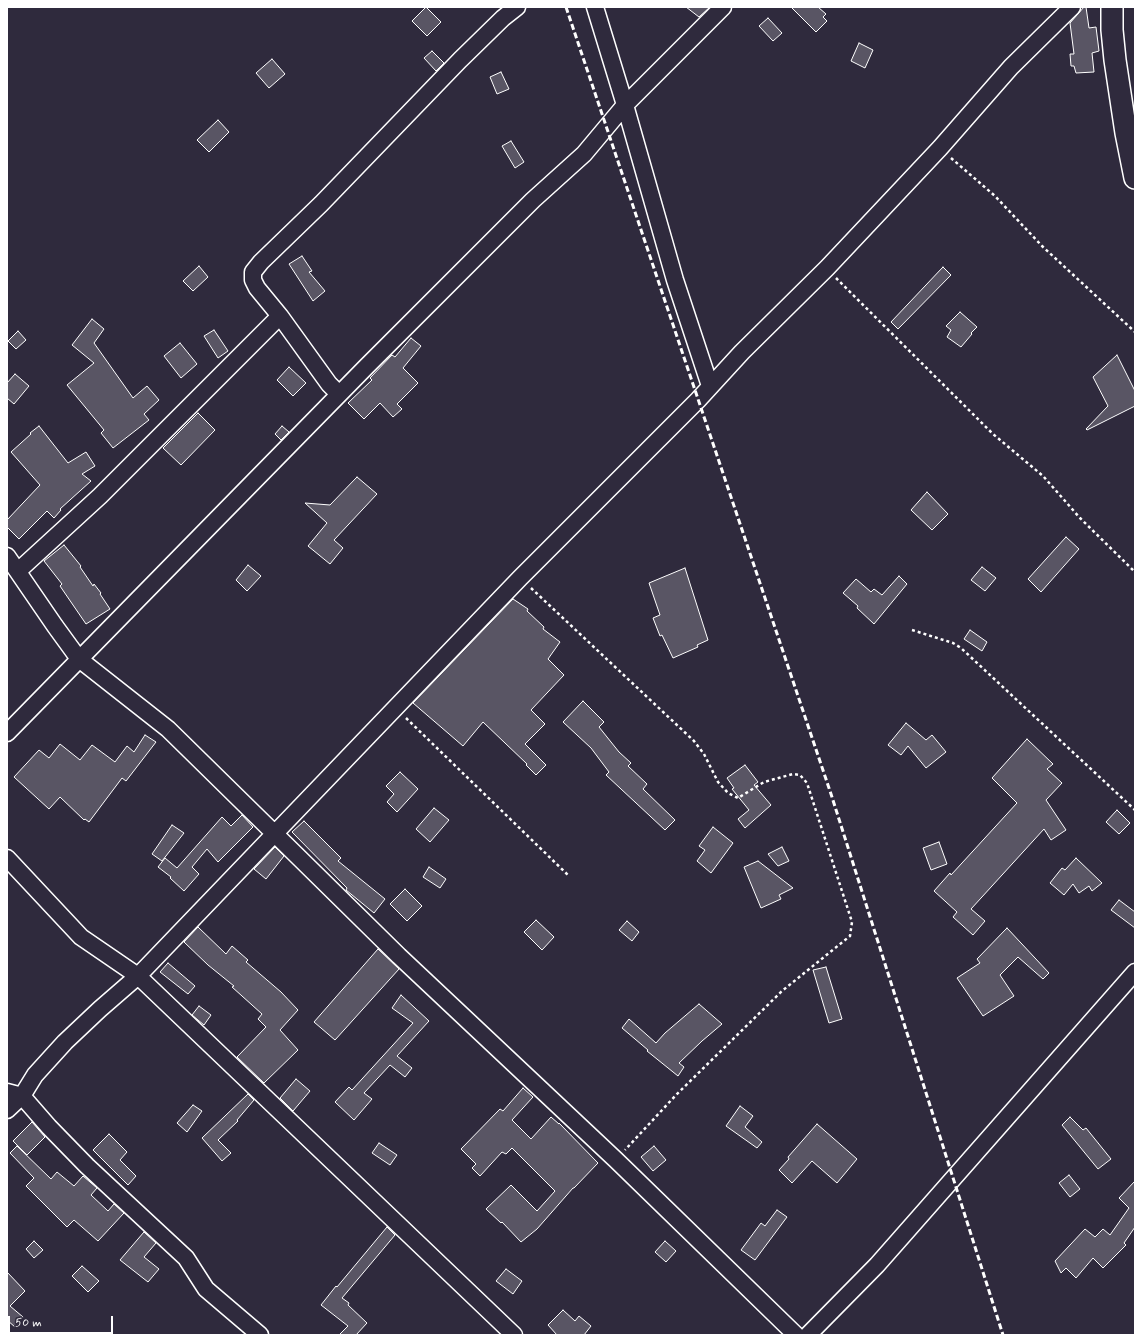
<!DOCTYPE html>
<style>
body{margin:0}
#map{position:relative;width:1142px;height:1342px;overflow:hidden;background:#2f2a3d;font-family:Mynerve,sans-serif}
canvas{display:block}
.frame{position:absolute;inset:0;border:8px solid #fff;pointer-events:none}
.scale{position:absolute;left:8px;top:1316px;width:105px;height:18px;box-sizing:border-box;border:2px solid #fff;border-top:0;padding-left:5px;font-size:12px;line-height:14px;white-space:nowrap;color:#fff;-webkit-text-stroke:3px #2f2a3d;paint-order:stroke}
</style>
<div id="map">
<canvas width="1142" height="1342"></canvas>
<div class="frame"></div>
<div class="scale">50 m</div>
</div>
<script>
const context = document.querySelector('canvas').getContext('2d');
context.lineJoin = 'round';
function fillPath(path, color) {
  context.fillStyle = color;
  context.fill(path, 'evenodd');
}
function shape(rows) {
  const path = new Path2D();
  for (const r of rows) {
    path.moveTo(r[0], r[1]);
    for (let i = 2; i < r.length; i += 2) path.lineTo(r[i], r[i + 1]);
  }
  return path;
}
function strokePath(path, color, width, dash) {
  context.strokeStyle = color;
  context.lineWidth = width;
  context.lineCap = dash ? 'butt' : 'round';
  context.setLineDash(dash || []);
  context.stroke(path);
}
const building = shape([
 [426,7,441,22,427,36,412,21,426,7],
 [686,7,710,7,699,17,686,7],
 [791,7,818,7,826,14,823,17,827,21,816,32,791,7],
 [1084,7,1086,7,1089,28,1096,27,1099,51,1092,53,1094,72,1076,73,1074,66,1071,66,1070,54,1074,54,1070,23,1084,7],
 [768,18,782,33,773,41,759,26,768,18],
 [859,43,873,50,865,68,851,61,859,43],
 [432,51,444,63,436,71,424,58,432,51],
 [272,59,285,74,269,88,256,73,272,59],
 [501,72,509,89,497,94,490,77,501,72],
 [218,120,229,132,209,152,197,140,218,120],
 [511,141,524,162,515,168,502,146,511,141],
 [302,256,312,271,309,272,325,291,313,301,289,264,302,256],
 [199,266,208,277,193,291,183,281,199,266],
 [943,267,951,275,898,329,891,322,943,267],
 [960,312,977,327,971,333,972,334,961,347,947,337,951,330,946,326,960,312],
 [92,319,104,329,94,343,133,398,147,386,159,400,144,414,149,420,113,448,101,433,104,430,67,385,94,363,72,345,92,319],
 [214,330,228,351,218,358,204,336,214,330],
 [18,331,26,340,16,349,8,341,18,331],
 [411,338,421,346,403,368,418,383,397,404,402,409,393,417,380,403,364,419,348,403,372,380,370,378,392,355,395,357,411,338],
 [180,343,197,364,181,378,164,356,180,343],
 [1117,355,1135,391,1135,406,1087,430,1086,429,1108,406,1093,377,1117,355],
 [289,367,306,383,293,396,277,380,289,367],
 [15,374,29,386,14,404,7,398,7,383,15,374],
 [198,413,215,430,181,465,163,448,198,413],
 [39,426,68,463,86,452,95,466,82,474,91,481,60,509,61,510,54,518,47,511,19,539,7,527,7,520,40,485,11,452,31,434,30,433,39,426],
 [282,426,289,432,281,440,275,434,282,426],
 [357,477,377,494,334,540,343,548,330,564,308,546,327,523,305,503,330,505,357,477],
 [927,492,948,514,932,530,911,510,927,492],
 [1066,537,1079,549,1041,592,1028,579,1066,537],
 [64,545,81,566,80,567,93,586,94,584,101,593,100,594,110,609,86,624,60,586,62,584,44,561,64,545],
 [248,565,261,576,247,591,236,580,248,565],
 [982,567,996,578,985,591,971,580,982,567],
 [685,568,708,640,697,645,698,647,673,658,662,635,660,636,653,618,660,615,649,583,685,568],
 [899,576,907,584,874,624,857,608,858,606,843,593,856,579,871,592,874,589,882,595,899,576],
 [513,599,528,609,527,611,544,627,543,629,560,642,548,659,564,675,531,710,545,724,525,744,546,765,536,775,526,765,527,764,483,722,463,746,413,703,513,599],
 [970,630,987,642,982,651,964,639,970,630],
 [583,701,604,722,599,727,619,752,631,763,628,766,647,784,643,789,675,820,665,830,606,775,609,772,591,748,563,722,583,701],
 [906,723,926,740,932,735,946,752,926,768,908,746,901,755,888,745,906,723],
 [145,735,156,742,126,781,122,778,89,822,85,819,84,820,60,797,49,809,14,777,39,750,49,758,60,744,80,760,92,745,115,762,127,746,134,752,145,735],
 [1027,739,1053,764,1047,769,1062,783,1046,800,1066,830,1051,840,1044,829,971,909,985,921,973,935,953,917,957,912,934,891,950,873,951,875,1017,803,992,778,1027,739],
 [745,765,758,782,754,785,771,805,745,828,738,819,749,810,732,789,734,788,727,778,745,765],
 [400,772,418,789,397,812,387,802,394,794,386,786,400,772],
 [434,808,449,820,430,842,416,829,434,808],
 [1117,810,1130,823,1119,834,1106,822,1117,810],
 [242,815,253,827,218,862,207,849,192,867,199,874,184,891,170,878,171,877,158,867,165,858,177,868,222,817,231,826,242,815],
 [304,821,341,858,338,861,385,899,374,913,346,890,347,888,292,832,304,821],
 [172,825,184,833,162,861,152,854,172,825],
 [713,827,733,843,711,873,697,861,705,850,699,846,713,827],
 [939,842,947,864,931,870,923,848,939,842],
 [275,847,284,856,266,879,254,869,275,847],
 [782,847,789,861,778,866,768,854,782,847],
 [1076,858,1102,883,1092,891,1089,886,1079,893,1073,884,1064,895,1050,883,1062,868,1065,870,1076,858],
 [758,861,793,888,779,895,781,899,761,908,744,867,758,861],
 [429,867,446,879,440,888,423,877,429,867],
 [405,889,422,906,407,921,390,904,405,889],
 [1119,900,1135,912,1135,928,1111,910,1119,900],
 [536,920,554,937,542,950,524,932,536,920],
 [627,921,639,932,632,941,619,930,627,921],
 [198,927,226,954,232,946,248,960,246,962,281,992,298,1010,280,1030,298,1050,264,1083,237,1057,266,1027,258,1019,262,1014,232,987,234,986,208,965,184,942,198,927],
 [1007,928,1049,973,1043,979,1018,957,1000,975,1014,996,983,1016,957,978,980,963,977,959,1007,928],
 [378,949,399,969,335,1040,314,1022,378,949],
 [168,963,195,986,188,994,160,972,168,963],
 [826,967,842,1019,829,1023,813,970,826,967],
 [401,995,429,1021,397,1056,412,1068,405,1077,390,1065,364,1093,372,1099,354,1120,335,1102,349,1087,352,1090,413,1023,392,1008,401,995],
 [699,1004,722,1024,702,1041,679,1063,684,1067,678,1076,647,1051,648,1050,622,1028,629,1019,656,1043,665,1033,699,1004],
 [199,1006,211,1015,204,1025,192,1015,199,1006],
 [296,1079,310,1091,293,1111,280,1098,296,1079],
 [523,1088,533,1097,512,1120,531,1139,551,1117,559,1124,559,1123,598,1163,574,1188,573,1188,537,1229,521,1242,502,1222,501,1223,486,1209,511,1185,537,1211,555,1191,512,1148,506,1154,502,1152,480,1176,472,1168,476,1164,461,1149,500,1109,503,1111,523,1088],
 [248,1094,254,1100,237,1120,238,1121,218,1140,231,1153,222,1161,202,1138,248,1094],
 [193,1105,202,1111,187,1132,177,1123,193,1105],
 [740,1106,753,1116,745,1127,762,1142,757,1148,726,1126,740,1106],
 [1070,1117,1083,1130,1086,1128,1111,1159,1098,1169,1062,1125,1070,1117],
 [32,1122,45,1137,27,1155,13,1141,32,1122],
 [817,1124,857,1159,837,1183,812,1161,792,1183,779,1170,789,1159,788,1157,817,1124],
 [109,1134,127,1152,120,1160,136,1176,128,1185,93,1150,109,1134],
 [379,1143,397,1155,390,1165,372,1153,379,1143],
 [17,1146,51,1179,57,1172,74,1186,83,1176,97,1188,91,1195,108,1211,114,1204,124,1213,98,1241,74,1220,67,1227,26,1186,34,1178,10,1153,17,1146],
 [654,1146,666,1160,653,1171,641,1157,654,1146],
 [1069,1175,1080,1189,1070,1197,1059,1183,1069,1175],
 [1135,1181,1135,1227,1124,1243,1126,1245,1103,1268,1093,1258,1076,1278,1066,1268,1061,1273,1055,1261,1085,1229,1095,1237,1103,1229,1110,1235,1129,1208,1119,1198,1135,1181],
 [777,1210,787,1217,755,1260,741,1250,761,1223,765,1226,777,1210],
 [387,1227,395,1235,342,1298,349,1303,348,1305,367,1323,356,1335,339,1335,348,1326,321,1305,336,1286,337,1287,387,1227],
 [144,1232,156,1243,144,1257,159,1269,148,1282,120,1260,144,1232],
 [34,1241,43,1250,34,1258,26,1249,34,1241],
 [665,1241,676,1251,666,1262,655,1252,665,1241],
 [82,1266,99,1281,88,1292,72,1276,82,1266],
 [506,1269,522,1281,513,1294,496,1281,506,1269],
 [7,1272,25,1291,10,1306,23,1317,15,1327,7,1320,7,1272],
 [563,1310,575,1321,579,1316,591,1326,584,1335,557,1335,548,1325,563,1310]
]);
const path = shape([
 [951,158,995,196,1042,246,1135,332],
 [836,278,993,434,1043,476,1080,518,1135,572],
 [531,588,694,741,704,754,718,782,728,793,738,798,764,782,793,774,800,775,807,783,852,922,850,936,782,991,676,1095,625,1150],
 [912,630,953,643,961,648,1135,810],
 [406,718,569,876]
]);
const minor = shape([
 [595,7,625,105,675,280,710,386],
 [339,394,329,384,280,316,257,288,253,280,253,272,261,262,321,204,460,60,503,18,517,7],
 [7,556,55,626,79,659,168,729,275,834,399,956,616,1160,796,1335],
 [18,571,100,496,280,316],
 [7,733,366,367,533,200,584,154,625,105,723,7],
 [7,858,81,937,138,976,514,1335],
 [7,1092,22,1096,49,1127,87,1166,186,1258,206,1289,260,1335],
 [7,1110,22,1096,35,1075,65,1042,100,1009,138,976,520,578,698,400,742,352,827,268,940,148,1011,67,1072,7],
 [808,1335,877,1265,1135,972]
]);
const tertiary = shape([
 [1112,7,1112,30,1115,60,1126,133,1135,178]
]);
const rail = shape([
 [566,7,831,794,1003,1335]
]);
fillPath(building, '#595564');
strokePath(building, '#fff', 1);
strokePath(minor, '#fff', 19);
strokePath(tertiary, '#fff', 24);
strokePath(path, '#fff', 2.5, [3, 3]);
strokePath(minor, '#2f2a3d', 16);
strokePath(tertiary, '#2f2a3d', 21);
strokePath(rail, '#fff', 3, [6, 3]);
</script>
